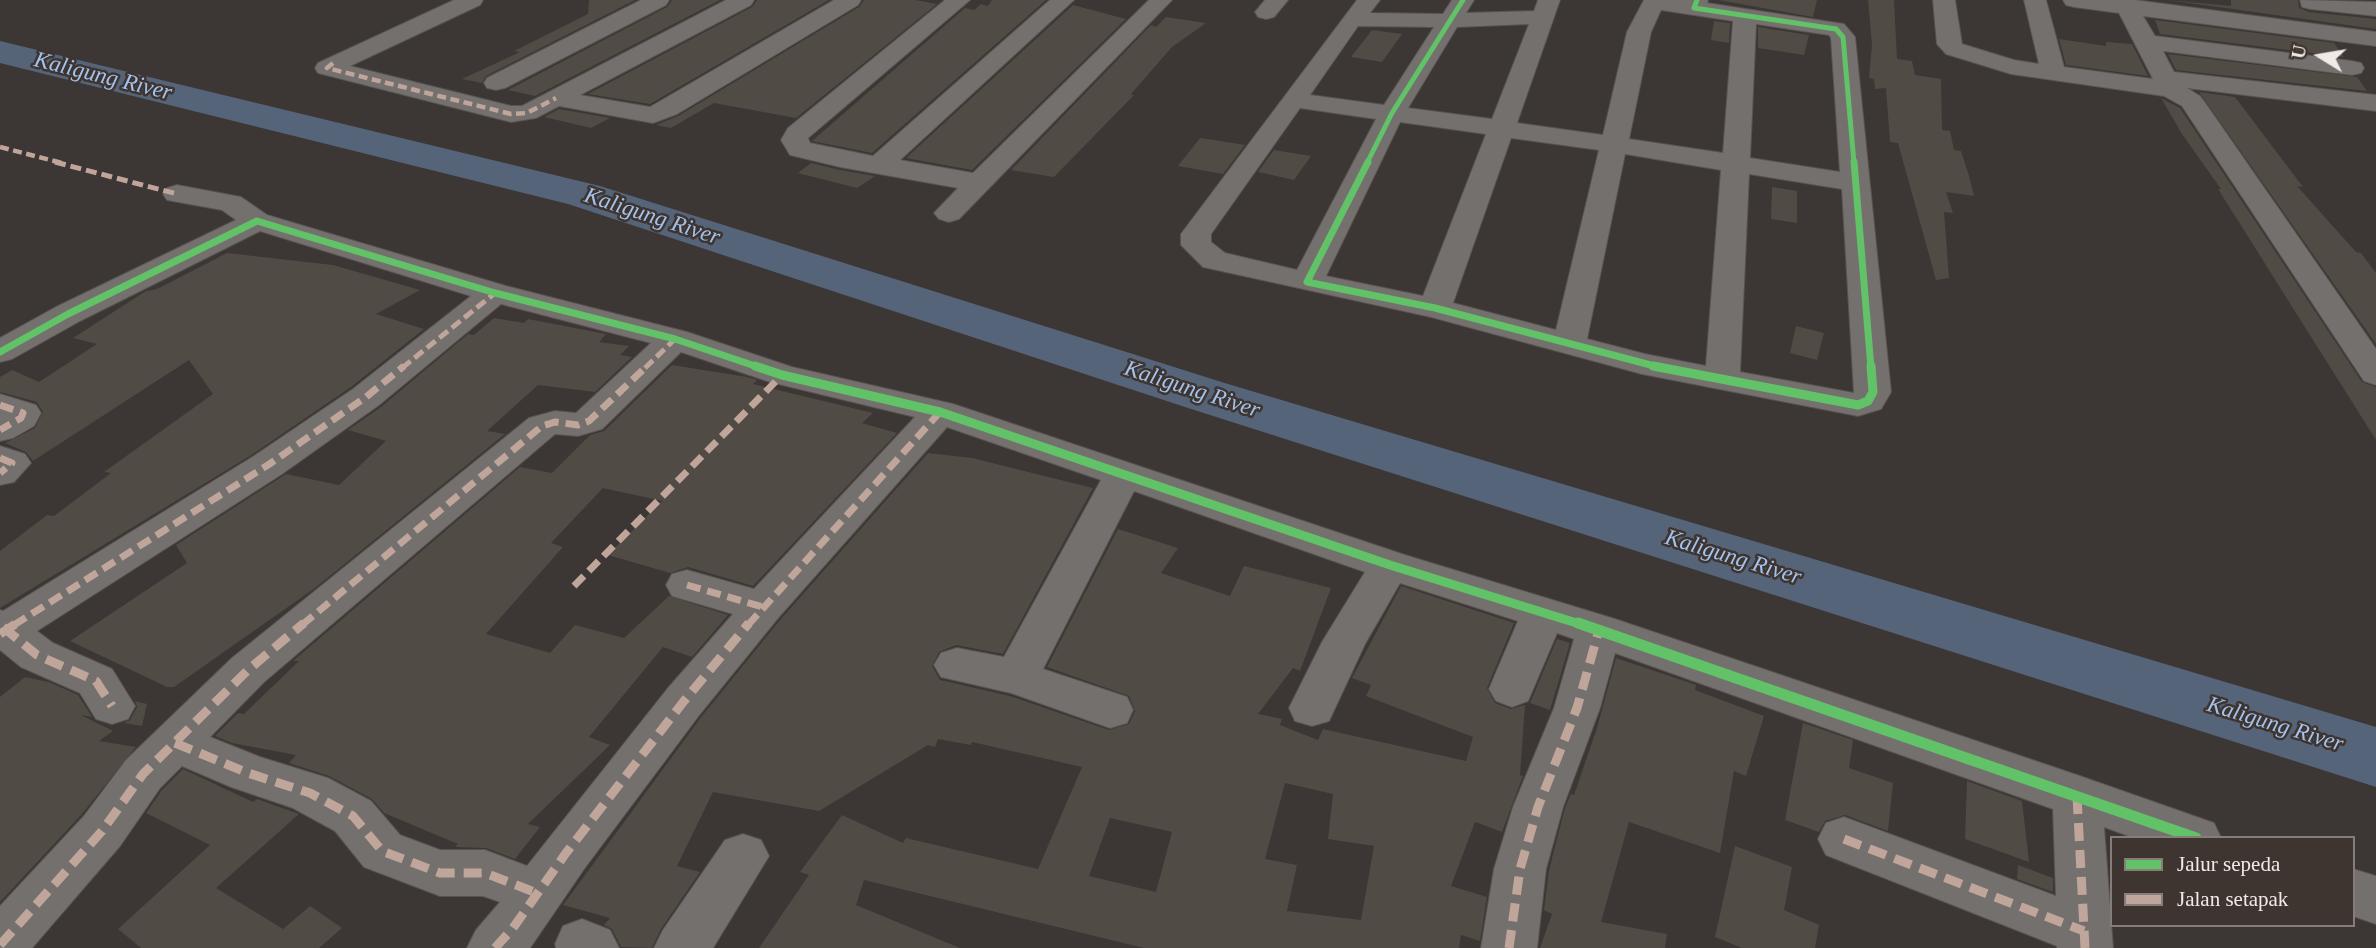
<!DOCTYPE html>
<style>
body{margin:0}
#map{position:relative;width:2376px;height:948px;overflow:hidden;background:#3c3634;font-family:"Times New Roman",serif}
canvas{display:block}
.legend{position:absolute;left:2110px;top:836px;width:245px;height:91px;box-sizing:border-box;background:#3f3530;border:2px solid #867d79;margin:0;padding:9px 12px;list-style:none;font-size:21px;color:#f1eae7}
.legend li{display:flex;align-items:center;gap:14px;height:35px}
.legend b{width:35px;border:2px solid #867d79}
.north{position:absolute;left:2285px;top:21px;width:70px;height:70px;-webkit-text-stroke:5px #3f3530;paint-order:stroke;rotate:281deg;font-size:19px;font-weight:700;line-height:28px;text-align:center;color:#f1eae7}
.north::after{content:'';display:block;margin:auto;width:24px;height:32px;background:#f1eae7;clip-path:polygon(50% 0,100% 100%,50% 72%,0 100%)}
</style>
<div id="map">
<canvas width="2376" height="948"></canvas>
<ul class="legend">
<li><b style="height:9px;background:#61c268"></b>Jalur sepeda</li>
<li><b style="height:9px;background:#c0a59a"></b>Jalan setapak</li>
</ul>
<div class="north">U</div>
</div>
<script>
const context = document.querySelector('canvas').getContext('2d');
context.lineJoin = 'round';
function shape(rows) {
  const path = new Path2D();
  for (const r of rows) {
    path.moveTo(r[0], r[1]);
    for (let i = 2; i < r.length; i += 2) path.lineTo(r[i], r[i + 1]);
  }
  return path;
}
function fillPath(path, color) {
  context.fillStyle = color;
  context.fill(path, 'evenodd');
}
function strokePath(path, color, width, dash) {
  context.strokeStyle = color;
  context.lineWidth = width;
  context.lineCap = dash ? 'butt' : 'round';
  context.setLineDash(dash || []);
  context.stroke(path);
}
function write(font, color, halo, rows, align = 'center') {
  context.font = font + ' "Times New Roman",serif';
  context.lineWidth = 5;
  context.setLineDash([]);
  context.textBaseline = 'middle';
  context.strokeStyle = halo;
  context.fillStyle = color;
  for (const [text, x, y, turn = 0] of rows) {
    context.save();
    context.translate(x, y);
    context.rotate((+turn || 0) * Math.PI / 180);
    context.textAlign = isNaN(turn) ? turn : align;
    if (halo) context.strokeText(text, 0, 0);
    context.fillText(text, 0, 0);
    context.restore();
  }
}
const river = shape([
 [0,41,600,186,1228,384,2376,727,2376,787,1188,408,568,204,0,63,0,41]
]);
const building = shape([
 [589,0,635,0,486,76,482,83,462,79,520,52,514,51,588,14],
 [672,0,720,0,535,96,508,90,667,7],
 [757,0,829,0,650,104,588,94,752,7],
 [864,0,915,0,937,4,796,118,714,103,671,128,656,125,678,116,859,7],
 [992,0,1046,0,872,153,812,141,965,8,974,10,981,4,988,6],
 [1718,0,1817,0,1813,17],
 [1868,0,1894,0,1897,59,1912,61,1915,75,1941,79,1942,130,1950,131,1954,150,1961,151,1969,176,1974,196,1946,192,1953,213,1944,212,1949,278,1936,280,1898,143,1890,142,1886,88,1875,89,1874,79,1869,78,1872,45],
 [2168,0,2231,6,2231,0,2298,0,2299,8,2309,12,2376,19,2376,29],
 [1073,5,1126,19,972,170,906,158],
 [1166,17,1206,23,1172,47,1131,94,1134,95,1054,177,1011,170,1151,25,1156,27],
 [2155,20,2334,43,2344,57,2160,34],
 [1714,21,1730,23,1729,43,1711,40],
 [1758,27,1809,35,1804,55,1758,48],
 [1372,30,1402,34,1382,62,1351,57],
 [2059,39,2106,46,2106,42,2132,44,2148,76,2066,65],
 [2168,54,2357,77,2367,91,2176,70],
 [2199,92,2235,97,2303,187,2297,186,2356,252,2361,253,2376,273,2376,344],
 [2161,98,2180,108,2362,382,2376,387,2376,440,2218,189,2221,189,2182,134],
 [559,109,610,118,591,128,544,117],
 [1200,138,1214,140,1245,145,1223,174,1178,166],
 [1274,150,1311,156,1294,180,1258,172],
 [811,163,840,170,875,176,857,188,798,173],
 [1772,187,1797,191,1797,223,1771,219],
 [227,253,333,265,420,290,376,314,424,329,351,387,253,454,0,608,0,551,47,515,54,516,111,473,104,472,213,394,189,360,33,461,26,452,5,443,35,428,43,412,37,402,0,392,0,377,12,370,39,382,97,344,73,338,146,291,157,289],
 [494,318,524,323,528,319,606,334,599,342,629,346,620,355,632,357,595,392,538,385,487,431,505,434,315,588,174,687,167,687,70,641,187,563,176,545,286,474,339,485,386,441,348,430,381,407,468,334,474,335],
 [1796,326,1824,333,1817,360,1790,353],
 [672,365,747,377,757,380,753,384,873,413,862,423,897,433,753,586,688,567,670,573,608,555,662,501,603,488,551,543,563,547,486,634,550,653,575,625,624,638,669,596,728,615,692,657,663,647,589,737,610,745,528,824,540,827,515,859,486,848,455,847,458,844,384,813,372,799,329,776,289,763,296,755,232,743,215,736,238,713,244,714,299,661,293,661,520,467,552,473,590,435,604,431],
 [928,453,972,458,1093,488,1003,654,956,645,939,652,932,666,940,680,1010,696,1109,730,1129,724,1135,711,1129,696,1047,667,1118,529,1178,548,1161,573,1230,596,1244,566,1331,588,1300,671,1293,668,1258,714,1282,719,1280,725,1318,740,1323,729,1466,761,1473,737,1366,696,1371,685,1352,678,1401,586,1514,623,1487,688,1495,703,1511,709,1525,705,1520,775,1523,776,1502,832,1475,822,1451,886,1487,897,1480,941,1461,935,1459,948,1144,948,864,880,856,905,960,948,759,948,809,875,800,872,842,815,903,843,906,838,1038,869,1082,767,972,742,971,745,938,739,935,747,928,745,819,811,713,792,677,866,700,872,661,929,652,948,621,947,612,929,604,925,610,918,563,905,702,716,780,620],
 [1285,783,1333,794,1328,839,1374,846,1361,920,1287,911,1297,865,1265,859],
 [1110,818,1172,832,1156,892,1089,876],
 [1557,639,1570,643,1550,710,1530,703],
 [1616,658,1696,685,1695,690,1764,716,1746,776,1734,771,1720,853,1629,822,1601,922,1667,934,1665,948,1540,948,1552,914,1544,910,1549,870,1565,808,1571,794,1574,795,1597,728],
 [25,677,49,682,78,695,92,717,81,715,113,731,99,741,136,747,82,814,0,902,0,697],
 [135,701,147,704,142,726,124,723,130,720,137,707],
 [1803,723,1853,740,1849,768,1893,783,1888,831,1845,815,1825,821,1819,832,1785,820],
 [183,769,253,802,257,799,299,814,216,888,283,929,310,906,342,928,319,948,141,948,118,929,210,845,146,813,162,790],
 [1967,781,2022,801,2029,862,1965,839],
 [1735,846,1792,867,1784,910,1819,925,1815,948,1742,948,1715,937],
 [2018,865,2053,878,2053,892,2017,879]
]);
const street = shape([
 [454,0,483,0,480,5,350,66,511,106,522,106,726,0,754,0,751,5,580,95,650,107,834,0,861,0,858,5,677,114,653,123,559,106,536,118,511,122,318,73,315,68,318,63,454,0],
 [641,0,669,0,666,5,505,88,496,90,487,88,484,83,487,78,641,0],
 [945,0,970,0,808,138,810,143,873,156,1050,0,1074,0,900,160,973,173,1149,0,1172,0,959,219,949,222,939,219,934,213,958,188,840,167,790,155,781,140,788,128,945,0],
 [1265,0,1288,0,1274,17,1266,19,1258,17,1255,12,1265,0],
 [1357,0,1380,0,1370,13,1443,14,1452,0,1474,0,1466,13,1534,11,1538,0,1560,0,1517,123,1603,135,1627,32,1644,0,1708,0,1707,3,1844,24,1855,37,1891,392,1881,409,1858,416,1642,374,1431,317,1203,267,1181,245,1181,234,1357,0],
 [1661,10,1733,21,1723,153,1629,139,1651,32,1661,10],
 [1529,24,1492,119,1408,108,1457,27,1529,24],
 [1756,24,1829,35,1831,38,1840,172,1750,158,1756,24],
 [1358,26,1434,27,1384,105,1310,95,1358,26],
 [1300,108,1376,119,1297,270,1225,253,1211,242,1211,234,1300,108],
 [1400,122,1486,134,1423,296,1326,276,1400,122],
 [1511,138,1599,150,1556,330,1453,303,1511,138],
 [1625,154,1721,170,1706,366,1645,354,1587,339,1625,154],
 [1749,174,1842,189,1854,393,1740,372,1749,174],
 [1933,0,1955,0,1962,44,2014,60,2039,64,2024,0,2046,0,2064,67,2153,79,2119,13,2074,7,2066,5,2063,0,2135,0,2376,32,2376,46,2143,16,2155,36,2352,61,2361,63,2364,68,2361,73,2352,75,2163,51,2174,72,2376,95,2376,111,2187,88,2200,96,2206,104,2376,349,2376,385,2364,381,2182,106,2164,96,2011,74,1946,54,1937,44,1933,0],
 [2300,0,2376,2,2376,16,2310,9,2302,7,2300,0],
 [177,185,241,197,267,215,506,286,687,332,792,367,953,404,1405,555,1615,619,2077,775,2214,823,2221,838,2134,838,2104,827,2113,948,2057,948,2057,946,1826,855,1818,839,1826,823,1844,817,2056,896,2053,809,1615,653,1600,708,1563,807,1546,869,1537,948,1481,948,1494,869,1513,807,1554,708,1574,639,1557,633,1528,701,1512,707,1496,701,1489,689,1518,621,1400,583,1365,644,1329,721,1312,726,1295,721,1289,708,1322,642,1365,572,1134,491,1043,669,1127,697,1133,710,1127,723,1110,728,1011,693,941,677,934,665,941,653,957,648,1004,657,1101,480,947,427,778,618,700,714,584,869,530,948,467,948,476,930,500,902,483,896,440,896,364,867,335,831,293,808,231,787,182,766,160,788,120,846,32,948,0,948,0,906,84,816,126,760,232,658,529,418,555,411,576,413,651,343,501,304,379,405,282,474,37,631,53,643,112,669,135,706,128,719,112,724,96,719,80,693,21,667,0,650,0,610,3,611,254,456,353,389,471,296,260,231,80,321,12,359,0,362,0,338,56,307,236,220,222,210,167,200,163,194,167,188,177,185],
 [681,352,770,382,915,417,754,589,687,570,672,574,666,585,672,596,733,614,668,688,527,866,485,850,440,850,400,835,371,801,328,778,260,757,210,737,264,682,555,434,578,436,602,429,681,352],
 [0,394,36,405,41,413,34,426,13,438,0,441,0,394],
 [0,446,25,454,31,463,14,482,0,485,0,446],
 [743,834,761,840,769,856,713,948,654,948,663,930,725,840,743,834],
 [2353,869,2376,876,2376,924,2353,916,2353,869],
 [582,919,610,930,619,948,556,948,555,944,563,926,582,919]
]);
const quietFar3 = shape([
 [333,63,327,68,511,114,527,113,556,98],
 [0,147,62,163]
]);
const quietFar2 = shape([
 [55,162,177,194],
 [402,368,495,293],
 [645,368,675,339]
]);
const quietFar1 = shape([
 [0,405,23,413,21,418,0,430],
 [0,458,12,463,0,473],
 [687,585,763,607],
 [574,586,782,375],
 [14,625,268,465,366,397,404,366],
 [302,625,542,426,555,422,578,425,589,421,647,366],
 [748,625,940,412]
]);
const quiet = shape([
 [3,627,37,655,96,681,112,706],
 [0,634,17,623],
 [175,743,248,773,310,793,353,816,382,851,440,873,485,873,537,893],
 [2077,796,2085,948],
 [1844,839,2084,931],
 [0,945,102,831,143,774,248,670,304,623],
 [495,948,513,928,566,853,684,701,749,623],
 [1509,948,1520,869,1538,807,1577,708,1599,630]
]);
const cyclewayFar3 = shape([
 [1697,0,1694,8,1836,29,1843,37,1854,163],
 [1367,163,1392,113,1463,0]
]);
const cyclewayFar2 = shape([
 [1368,162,1307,282,1435,308,1662,368],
 [1854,162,1871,368],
 [0,352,68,314,257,221,495,293,675,339,761,368]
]);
const cyclewayFar1 = shape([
 [755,366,782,375,940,412,1390,565,1583,625],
 [1653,366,1858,405,1868,401,1873,392,1871,366]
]);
const cycleway = shape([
 [1578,623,2196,838]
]);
const waterNames = [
 ["Kaligung River",103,77,14],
 ["Kaligung River",652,217,18],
 ["Kaligung River",1192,390,18],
 ["Kaligung River",1733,558,17],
 ["Kaligung River",2275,725,17]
];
fillPath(river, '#566479');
fillPath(building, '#514b46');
strokePath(street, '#585351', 2);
fillPath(street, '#74706e');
strokePath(quietFar3, '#c0a59a', 4.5, [9, 4.5]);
strokePath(quietFar2, '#c0a59a', 5, [11, 5]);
strokePath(quietFar1, '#c0a59a', 7, [14, 7]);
strokePath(quiet, '#c0a59a', 9, [18, 9]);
strokePath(cyclewayFar3, '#61c268', 5);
strokePath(cyclewayFar2, '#61c268', 7);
strokePath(cyclewayFar1, '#61c268', 9);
strokePath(cycleway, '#61c268', 11);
write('italic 23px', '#a2c2ee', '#3f3530', waterNames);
</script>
